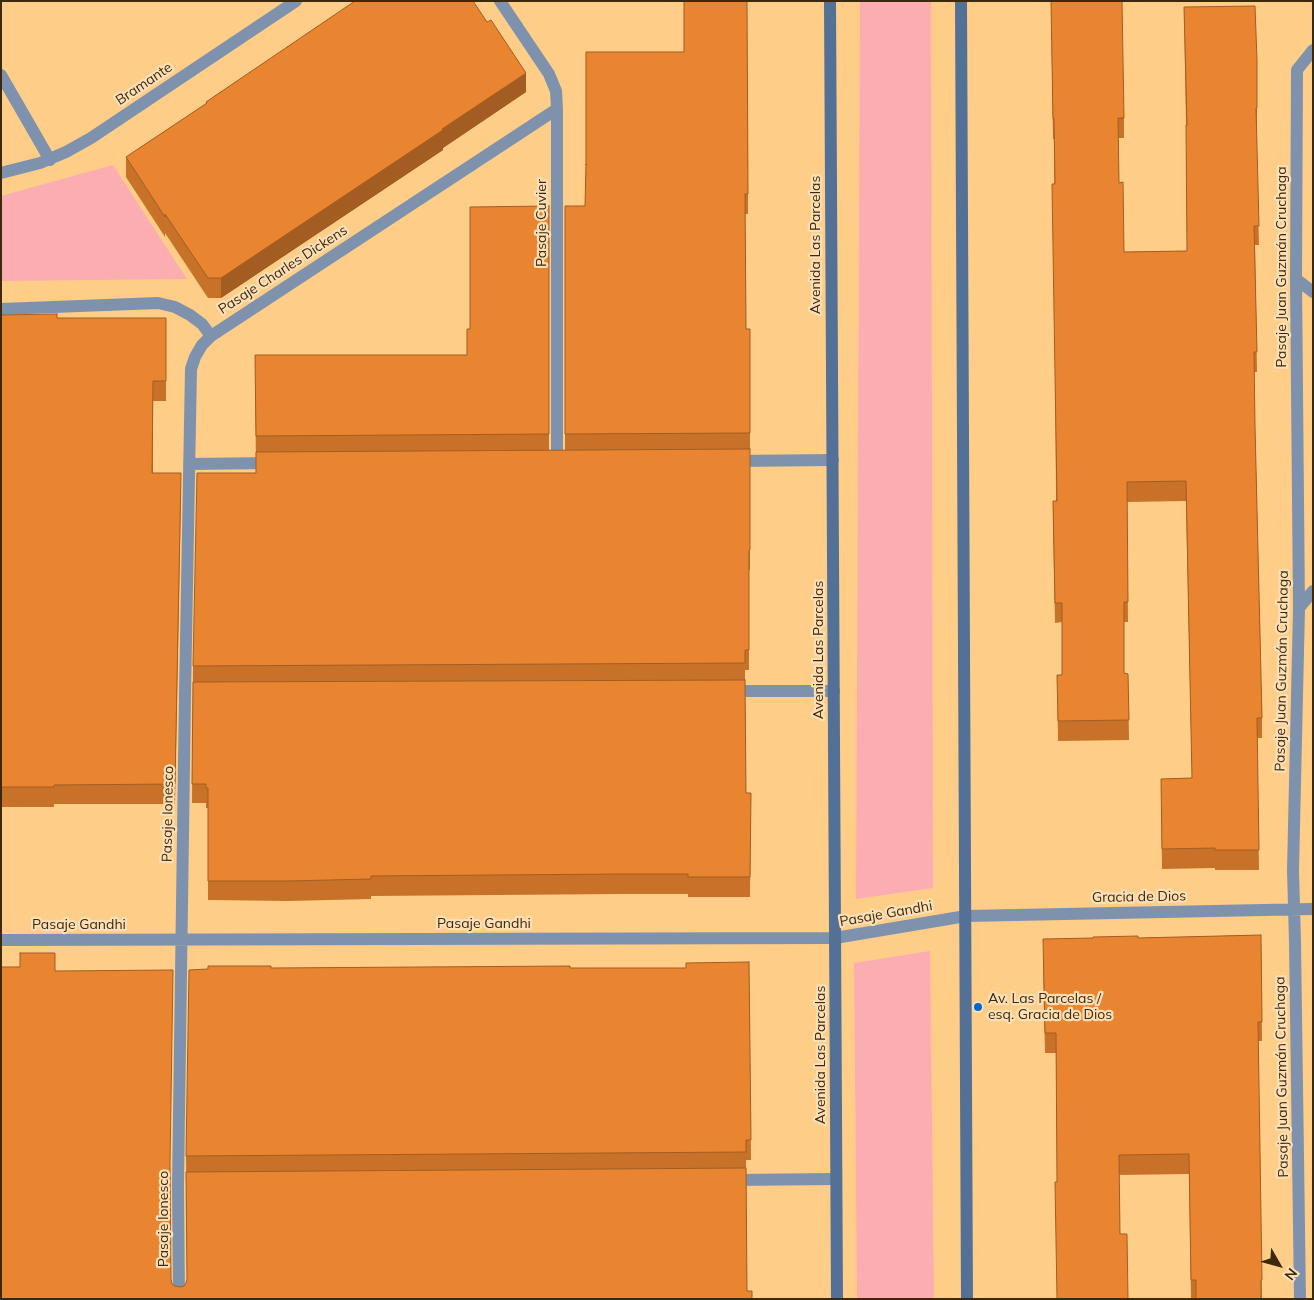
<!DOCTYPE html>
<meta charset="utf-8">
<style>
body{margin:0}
#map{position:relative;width:1314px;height:1300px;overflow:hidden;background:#fece89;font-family:Mulish,sans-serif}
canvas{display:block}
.frame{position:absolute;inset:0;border:2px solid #3c290b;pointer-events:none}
.north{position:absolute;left:1254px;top:1240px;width:50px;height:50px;-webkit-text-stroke:4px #fcdfb7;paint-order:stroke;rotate:128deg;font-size:14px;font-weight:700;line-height:20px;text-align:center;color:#3c290b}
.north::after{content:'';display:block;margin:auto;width:18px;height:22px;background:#3c290b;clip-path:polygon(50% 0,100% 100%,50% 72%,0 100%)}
</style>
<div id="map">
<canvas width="1314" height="1300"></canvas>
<div class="frame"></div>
<div class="north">N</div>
</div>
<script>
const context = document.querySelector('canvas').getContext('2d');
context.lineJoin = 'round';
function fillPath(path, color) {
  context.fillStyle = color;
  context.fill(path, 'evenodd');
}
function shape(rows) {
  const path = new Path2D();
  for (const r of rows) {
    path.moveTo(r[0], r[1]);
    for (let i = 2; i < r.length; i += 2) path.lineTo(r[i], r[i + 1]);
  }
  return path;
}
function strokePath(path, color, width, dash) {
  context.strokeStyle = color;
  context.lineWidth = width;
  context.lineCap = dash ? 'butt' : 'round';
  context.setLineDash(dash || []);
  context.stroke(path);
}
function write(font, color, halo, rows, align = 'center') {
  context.font = font + ' Mulish,sans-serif';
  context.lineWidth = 4.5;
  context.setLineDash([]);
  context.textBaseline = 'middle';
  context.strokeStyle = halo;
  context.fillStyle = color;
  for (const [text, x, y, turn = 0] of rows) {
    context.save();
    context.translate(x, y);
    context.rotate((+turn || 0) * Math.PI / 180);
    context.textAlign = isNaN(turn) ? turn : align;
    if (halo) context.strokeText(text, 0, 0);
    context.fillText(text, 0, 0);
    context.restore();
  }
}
const green = shape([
 [860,1,931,1,933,888,856,899],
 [113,165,187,279,1,281,1,196],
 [930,951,934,1299,857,1299,854,963]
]);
const street = shape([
 [500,1,549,74,556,91,557,109,557,462],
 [1,75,50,160],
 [1,173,40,163,66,152,91,138,296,1],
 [1296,279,1313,292],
 [1,309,158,303,175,307,190,315,202,324,211,336],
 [734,461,833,460],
 [189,464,272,463],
 [1299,608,1313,591],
 [730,691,834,691],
 [1,940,835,938,966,916,1313,909],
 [731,1180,836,1179],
 [179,1299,178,1184,185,694,191,369,195,357,202,345,211,336,557,109],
 [1300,1299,1295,942,1293,870,1299,608,1296,279,1297,70,1313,50]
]);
const secondary = shape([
 [830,1,837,1299],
 [961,1,967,1299]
]);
const wall = shape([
 [1051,1,1124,118,1124,138,1118,138,1119,183,1124,252,1187,251,1186,125,1184,7,1257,61,1257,127,1256,127,1259,245,1255,245,1257,372,1254,372,1255,426,1262,718,1262,738,1257,738,1259,870,1215,870,1215,868,1162,869,1161,779,1192,778,1186,501,1127,502,1128,622,1124,622,1124,673,1128,674,1129,740,1058,741,1057,675,1062,675,1062,622,1055,623,1053,521,1053,501,1056,501,1054,139,1053,139],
 [287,46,526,92,443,148,443,150,221,298,208,298,165,233,165,237,126,177,126,157,206,104,206,102,287,48],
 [747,54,748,153,748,214,745,214,746,329,750,329,750,570,749,570,749,670,745,670,745,680,746,793,751,793,750,897,688,897,688,894,621,894,371,896,371,899,288,901,208,900,208,808,206,808,206,803,192,803,193,666,256,473,255,355,467,355,470,329,549,206,549,450,565,450,565,206,585,206,586,165],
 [1,315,57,318,166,318,166,401,153,401,153,473,181,493,175,804,54,804,54,807,1,807],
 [1261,935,1262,1041,1258,1041,1262,1299,1191,1299,1189,1174,1119,1175,1120,1234,1128,1299,1057,1182,1056,1053,1045,1053,1043,959,1138,938],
 [749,962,751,1160,746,1160,747,1291,1,1299,55,971,170,1176,171,1279,172,1284,175,1286,180,1287,184,1286,186,1283,187,1280,186,1156,271,968,686,968]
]);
const shadedWall = shape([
 [526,73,526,92,443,148,443,150,221,298,221,278]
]);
const building = shape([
 [355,1,473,1,487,22,491,20,526,73,442,129,443,130,221,278,208,278,165,214,165,217,126,157,207,103,206,102,355,1],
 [684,1,747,1,748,194,745,194,746,329,750,329,750,433,565,434,565,206,585,206,586,164,586,165,586,52,684,52,684,1],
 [1051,1,1122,1,1124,118,1118,118,1119,183,1123,182,1124,252,1187,251,1186,125,1187,125,1184,7,1255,6,1257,61,1257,108,1256,108,1259,226,1254,226,1257,352,1254,352,1255,426,1262,718,1257,718,1259,850,1215,850,1215,848,1162,849,1161,779,1192,778,1186,481,1127,482,1128,602,1124,602,1124,673,1128,674,1129,720,1058,721,1057,675,1062,675,1062,603,1055,603,1053,501,1057,501,1052,184,1055,184,1054,119,1053,119,1051,1],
 [549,206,549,434,256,436,255,355,467,355,467,329,470,329,470,207,549,206],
 [57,314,57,318,166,318,166,381,153,381,152,473,181,473,175,784,54,785,54,787,1,787,1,315,57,314],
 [750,449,750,550,749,550,749,650,745,650,745,663,193,666,197,473,256,473,256,452,750,449],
 [745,680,746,793,751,793,750,877,688,877,688,874,621,874,371,876,371,879,288,881,208,881,208,788,206,788,206,784,192,784,193,682,745,680],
 [1261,935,1262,1022,1258,1022,1262,1280,1261,1280,1261,1299,1196,1299,1196,1280,1191,1280,1189,1154,1119,1155,1120,1234,1127,1234,1128,1299,1057,1299,1055,1182,1057,1182,1056,1033,1045,1033,1043,939,1093,938,1093,937,1138,936,1138,938,1261,935],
 [20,953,55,953,55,971,173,970,170,1164,171,1279,172,1284,175,1286,180,1287,184,1286,186,1283,187,1279,186,1172,746,1168,747,1291,752,1291,752,1299,1,1299,1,967,20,967,20,953],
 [749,962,751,1140,746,1140,746,1152,186,1156,189,970,208,969,208,966,271,966,271,968,570,966,570,968,686,968,686,963,749,962]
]);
const markers = [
 [978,1007,5,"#0067cf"]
];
const streetNames = [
 ["Bramante",144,84,-34],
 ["Pasaje Cuvier",542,223,-90],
 ["Avenida Las Parcelas",816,245,-90],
 ["Pasaje Juan Guzmán Cruchaga",1282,267,-90],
 ["Pasaje Charles Dickens",283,270,-33],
 ["Avenida Las Parcelas",819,650,-90],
 ["Pasaje Juan Guzmán Cruchaga",1282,671,-89],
 ["Pasaje Ionesco",168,814,-89],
 ["Gracia de Dios",1139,897,-1],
 ["Pasaje Gandhi",886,914,-10],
 ["Pasaje Gandhi",484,924],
 ["Pasaje Gandhi",79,925],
 ["Avenida Las Parcelas",821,1055,-90],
 ["Pasaje Juan Guzmán Cruchaga",1282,1077,-91],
 ["Pasaje Ionesco",164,1219,-90]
];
const poiNames = [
 ["Av. Las Parcelas /",988,999],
 ["esq. Gracia de Dios",988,1015]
];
fillPath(green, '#fcadb1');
strokePath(street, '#7e92ad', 12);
strokePath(secondary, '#537096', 12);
fillPath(wall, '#c87229');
fillPath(shadedWall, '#a35d22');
fillPath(building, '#e98530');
strokePath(building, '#a35d22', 1);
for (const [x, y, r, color] of markers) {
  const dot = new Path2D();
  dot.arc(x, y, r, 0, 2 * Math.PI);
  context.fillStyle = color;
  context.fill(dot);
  strokePath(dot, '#fcdfb7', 2);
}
write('14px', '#3c290b', '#fcdfb7', streetNames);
write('14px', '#3c290b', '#fcdfb7', poiNames, 'left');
</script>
